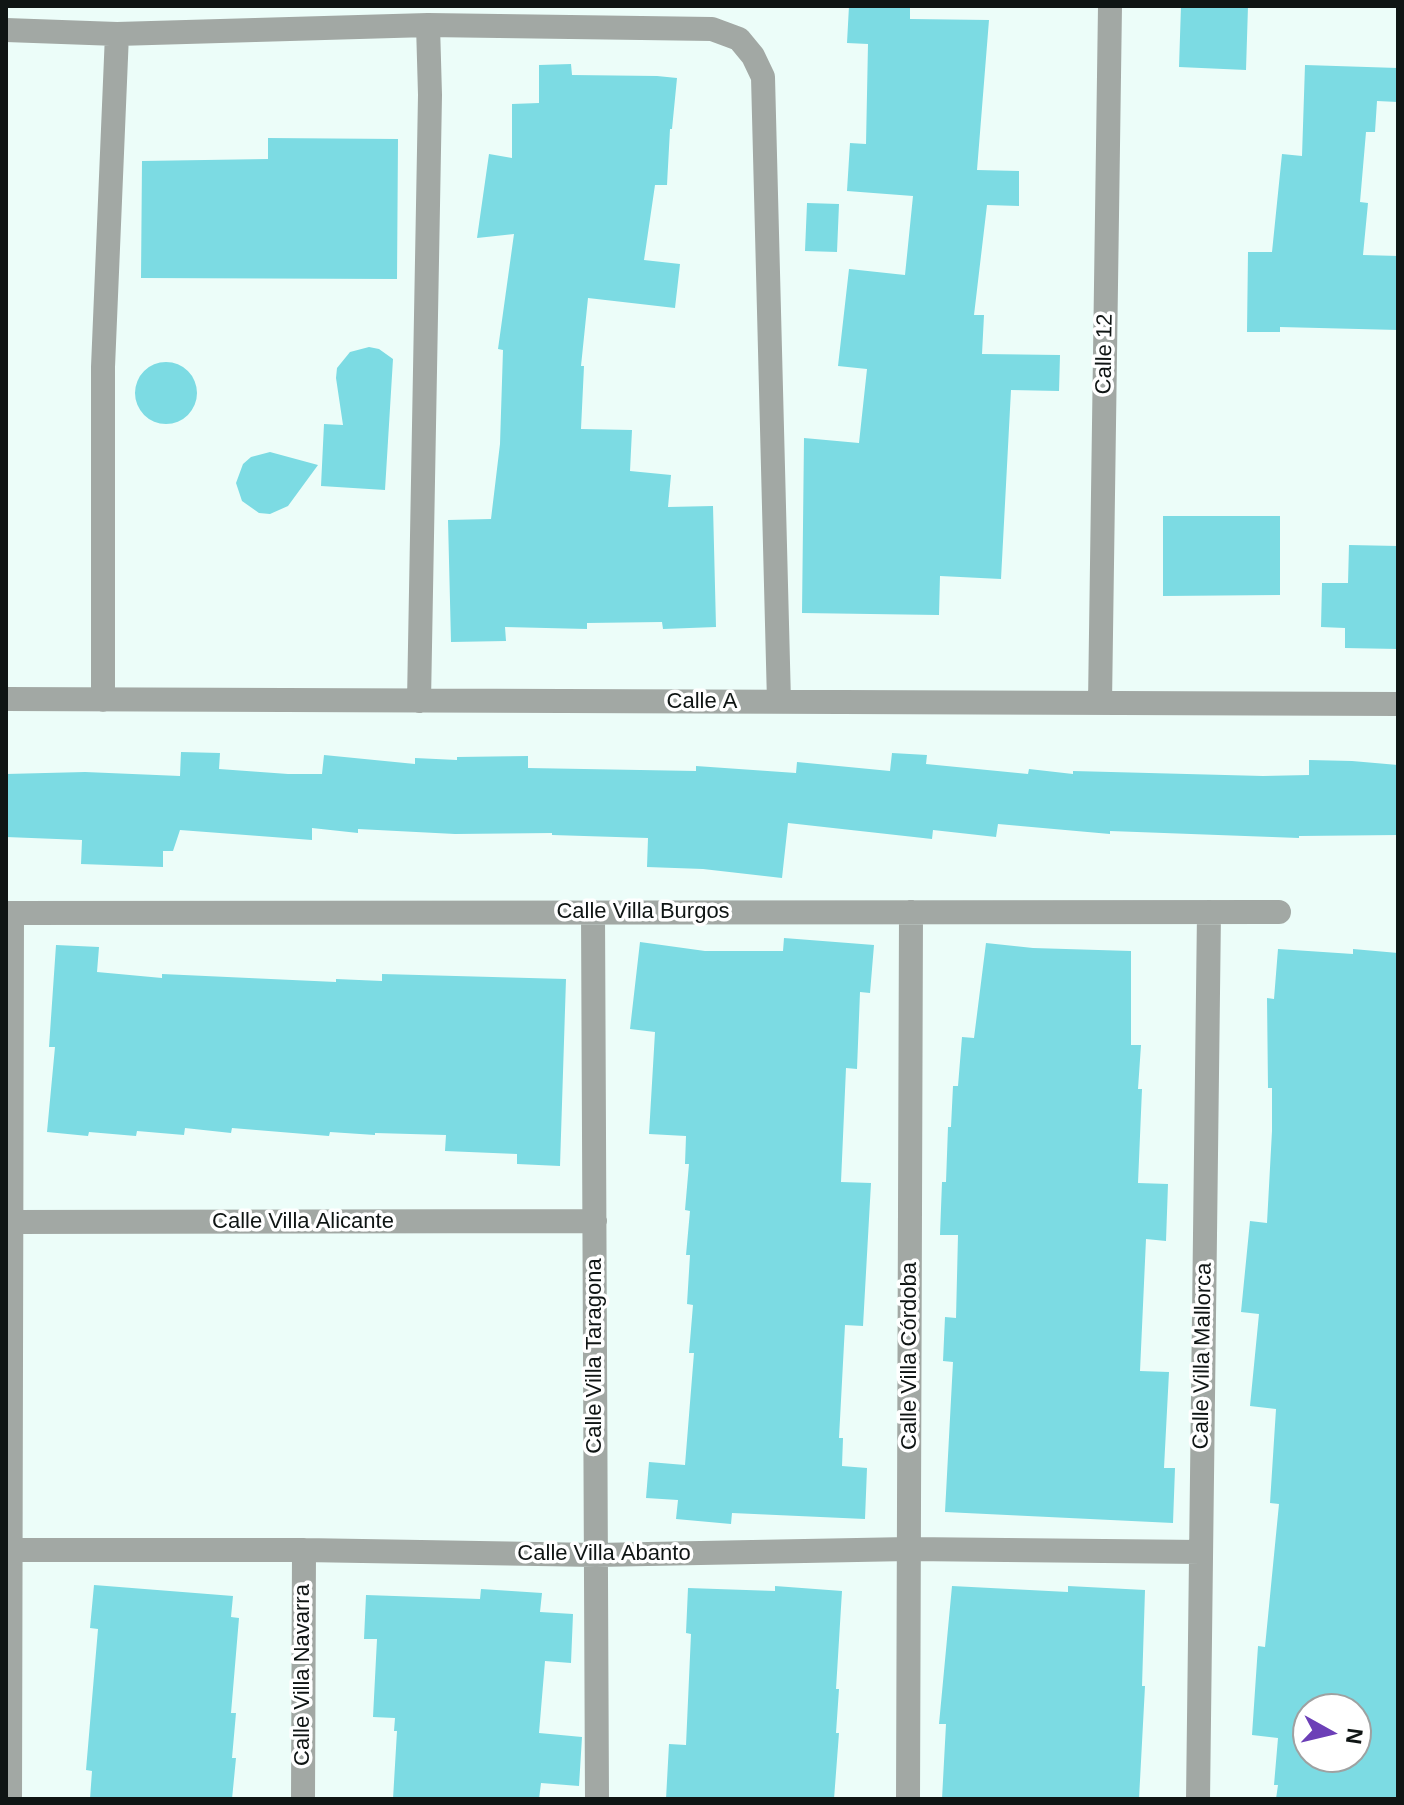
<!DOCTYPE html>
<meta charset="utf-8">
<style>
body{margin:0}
#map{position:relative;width:1404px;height:1805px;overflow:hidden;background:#ecfdf9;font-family:Arial,sans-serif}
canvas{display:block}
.frame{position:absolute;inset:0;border:8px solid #0f1514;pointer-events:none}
.north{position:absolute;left:1292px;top:1693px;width:80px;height:80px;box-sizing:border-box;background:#fff;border:2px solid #9fa1a1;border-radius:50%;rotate:98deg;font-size:22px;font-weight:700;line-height:32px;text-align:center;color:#0f1514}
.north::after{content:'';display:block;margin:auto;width:28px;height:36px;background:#6c3fb7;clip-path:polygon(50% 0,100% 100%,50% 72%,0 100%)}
</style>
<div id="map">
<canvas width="1404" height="1805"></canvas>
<div class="frame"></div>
<div class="north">N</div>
</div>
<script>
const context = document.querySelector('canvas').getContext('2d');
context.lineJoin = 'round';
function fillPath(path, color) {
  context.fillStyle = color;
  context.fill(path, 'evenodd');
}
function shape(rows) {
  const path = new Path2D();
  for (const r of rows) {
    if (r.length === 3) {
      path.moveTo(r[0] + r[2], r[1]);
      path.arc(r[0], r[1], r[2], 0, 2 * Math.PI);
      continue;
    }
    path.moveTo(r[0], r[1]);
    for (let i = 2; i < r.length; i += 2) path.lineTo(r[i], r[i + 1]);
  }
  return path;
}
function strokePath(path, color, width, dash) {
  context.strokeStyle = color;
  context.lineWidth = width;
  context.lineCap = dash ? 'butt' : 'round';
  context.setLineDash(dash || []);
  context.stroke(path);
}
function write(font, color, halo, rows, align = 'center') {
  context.font = font + ' Arial,sans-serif';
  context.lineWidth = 7;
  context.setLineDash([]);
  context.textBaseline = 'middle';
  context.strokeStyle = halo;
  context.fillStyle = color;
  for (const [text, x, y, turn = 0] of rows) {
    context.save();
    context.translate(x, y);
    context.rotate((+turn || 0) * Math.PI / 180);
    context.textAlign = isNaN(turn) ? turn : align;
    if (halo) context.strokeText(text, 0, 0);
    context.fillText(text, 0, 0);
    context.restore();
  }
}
const building = shape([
 [849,6,910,6,910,19,989,20,977,170,1019,171,1019,206,987,205,974,315,984,315,982,354,1060,355,1059,391,1011,390,1001,579,940,576,939,615,802,613,804,438,859,443,867,369,838,366,849,269,905,275,913,196,847,191,850,143,866,144,868,44,847,43],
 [1181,6,1248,6,1246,70,1179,67],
 [571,64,572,75,657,76,677,78,672,129,670,129,667,185,655,185,644,260,680,264,675,308,588,298,581,366,584,366,581,429,632,430,630,471,671,475,668,507,713,506,716,627,663,629,662,622,587,623,587,629,505,627,506,641,451,642,448,520,491,519,500,444,503,350,498,349,514,234,477,238,489,154,512,158,512,104,539,103,539,65],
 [1305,65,1398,68,1398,102,1377,101,1375,132,1366,132,1360,202,1368,203,1363,255,1398,256,1398,330,1280,327,1280,332,1247,332,1248,252,1272,252,1282,154,1302,156],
 [268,138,398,139,397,279,141,278,142,161,268,159],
 [807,203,839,204,837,252,805,251],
 [369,347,379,349,393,359,385,490,321,486,324,424,343,425,336,378,337,368,350,352],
 [166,393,31],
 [270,452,318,465,288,506,270,514,259,513,242,501,236,483,243,464,251,457],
 [1163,516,1280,516,1280,595,1163,596],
 [1349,545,1398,546,1398,649,1345,648,1345,628,1321,627,1322,583,1348,583],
 [181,752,220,753,219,769,288,774,322,774,324,755,415,764,415,758,457,760,457,757,528,756,528,768,696,771,696,766,796,773,797,762,890,771,892,753,927,755,926,764,1028,774,1029,769,1073,774,1073,771,1263,776,1309,775,1309,760,1352,761,1398,765,1398,835,1299,836,1299,838,1110,831,1110,834,998,824,996,837,933,830,932,839,788,823,782,878,703,869,647,867,648,838,552,835,552,833,455,834,358,829,358,833,312,828,312,840,180,830,173,851,163,851,163,867,81,864,82,840,6,837,6,774,85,772,180,776],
 [784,938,874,945,870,993,860,992,857,1069,846,1068,841,1182,871,1183,863,1326,845,1325,839,1438,843,1438,842,1466,867,1468,865,1519,732,1513,731,1524,676,1519,678,1500,646,1498,649,1462,685,1465,694,1353,689,1353,693,1305,687,1304,690,1255,686,1255,690,1211,685,1210,689,1164,685,1164,686,1136,649,1134,655,1032,630,1029,640,942,705,951,783,951],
 [986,943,1033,948,1131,951,1131,1045,1141,1045,1138,1089,1142,1089,1138,1183,1168,1184,1166,1241,1146,1239,1140,1371,1169,1372,1164,1468,1175,1468,1173,1523,945,1512,953,1362,943,1361,945,1317,956,1318,958,1235,940,1235,942,1182,946,1182,948,1127,951,1127,953,1086,958,1086,962,1037,974,1038],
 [56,945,99,947,97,972,162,978,162,974,336,982,336,979,382,981,382,974,566,979,560,1166,517,1164,517,1154,445,1151,446,1135,375,1133,375,1135,330,1132,329,1136,232,1128,231,1133,185,1128,184,1135,137,1131,136,1136,89,1132,88,1136,47,1132,55,1047,49,1047],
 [1278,949,1353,954,1353,949,1398,953,1398,1799,1276,1799,1278,1785,1274,1785,1278,1738,1252,1735,1258,1646,1265,1647,1279,1504,1270,1503,1276,1409,1250,1406,1259,1314,1241,1312,1250,1221,1267,1223,1272,1131,1272,1088,1268,1088,1267,998,1274,999],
 [1308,1709,1356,1709,1356,1757,1308,1757],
 [94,1585,233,1596,231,1617,239,1618,231,1713,236,1713,232,1758,236,1758,232,1799,90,1799,92,1771,86,1770,98,1629,90,1628],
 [775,1586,842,1591,836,1689,839,1689,836,1733,839,1733,834,1799,666,1799,669,1744,686,1745,691,1634,686,1633,688,1588,775,1591],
 [952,1586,1068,1592,1068,1586,1145,1590,1142,1686,1145,1686,1139,1799,942,1799,946,1724,939,1724],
 [481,1589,542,1593,540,1612,573,1614,571,1663,545,1661,539,1733,582,1737,579,1786,541,1783,539,1799,393,1799,397,1731,394,1731,395,1718,373,1717,377,1639,364,1639,366,1595,480,1599]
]);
const minor = shape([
 [6,30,117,34,428,25,712,29,739,39,753,56,763,77,779,702],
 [6,699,1398,704],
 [103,700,103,367,117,34],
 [419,701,430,95,428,25],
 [1100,703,1110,6],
 [593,912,597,1799],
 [6,913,1279,912],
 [11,1222,595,1221],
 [6,1550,304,1550,596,1555,909,1549,1201,1552],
 [10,1799,12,913],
 [303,1799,304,1550],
 [908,1799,911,912],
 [1198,1799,1209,912]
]);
const streetNames = [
 ["Calle 12",1105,354,-89],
 ["Calle A",702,702],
 ["Calle Villa Burgos",643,912],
 ["Calle Villa Alicante",303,1222],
 ["Calle Villa Taragona",595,1356,-90],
 ["Calle Villa Córdoba",910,1356,-90],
 ["Calle Villa Mallorca",1203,1356,-89],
 ["Calle Villa Abanto",604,1554],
 ["Calle Villa Navarra",303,1675,-90]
];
fillPath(building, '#7cdbe3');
strokePath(minor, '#a2a8a4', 24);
write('22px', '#0f1514', '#fff', streetNames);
</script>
